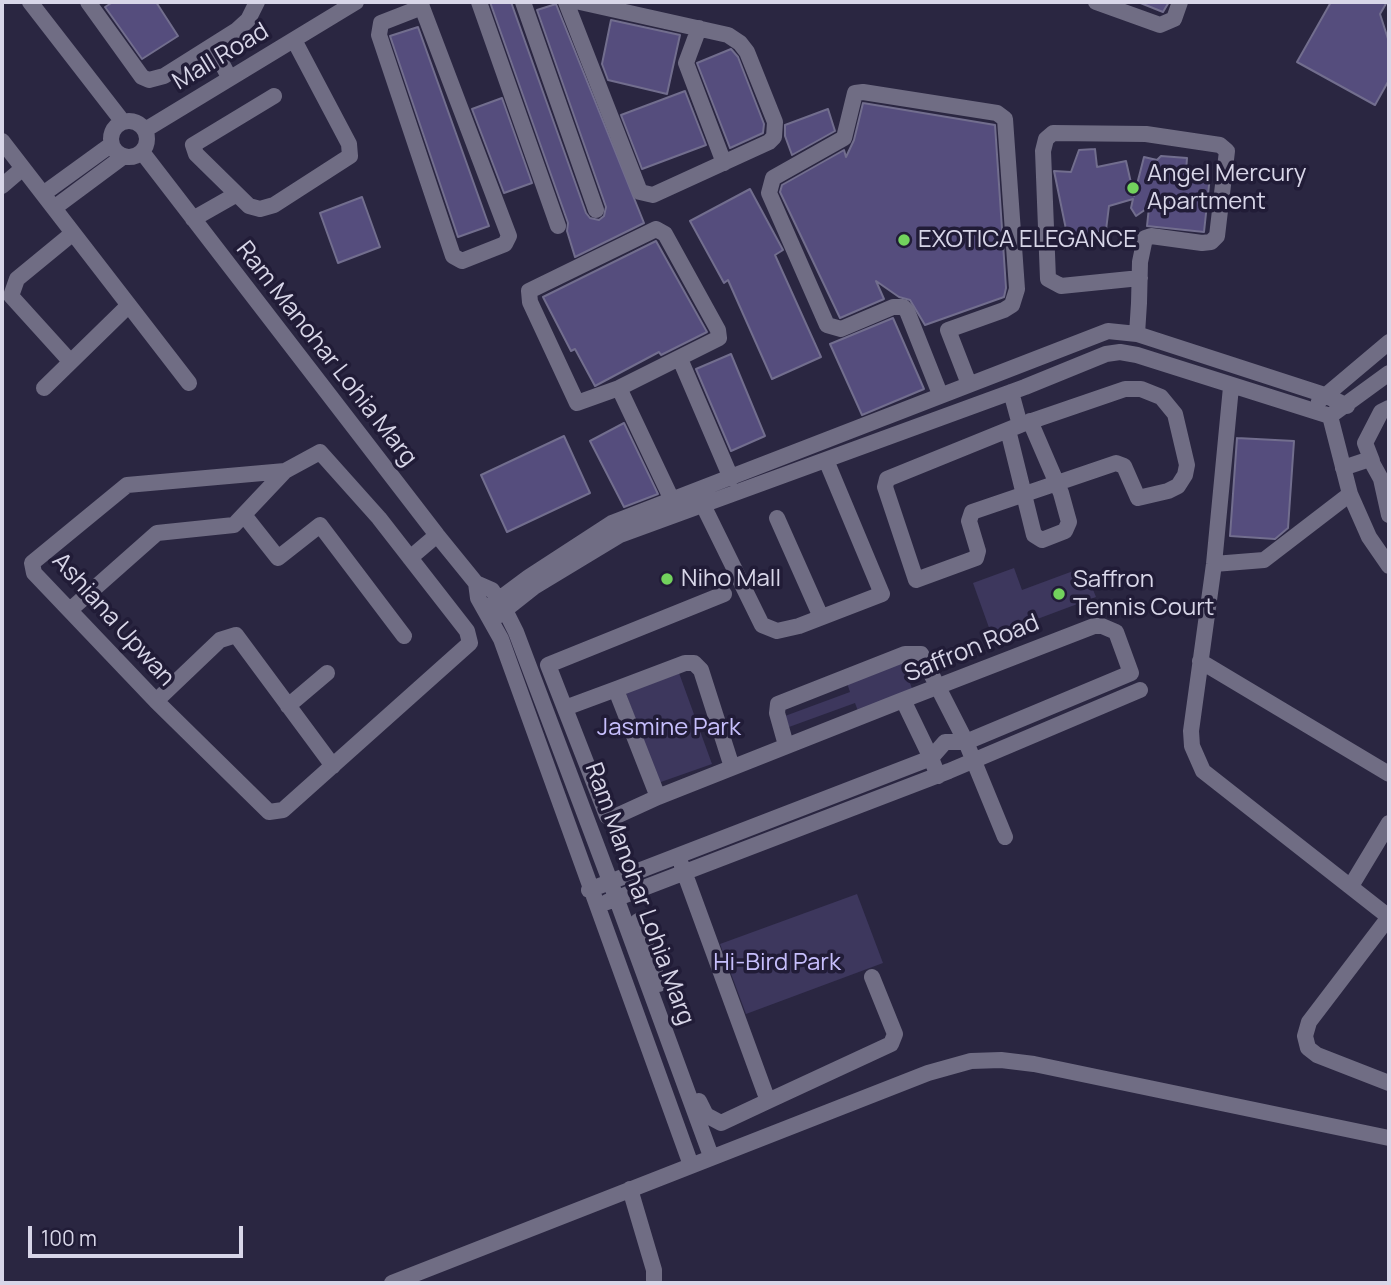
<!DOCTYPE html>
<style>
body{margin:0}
#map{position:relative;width:1391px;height:1285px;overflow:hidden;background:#2a2641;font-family:Manrope,sans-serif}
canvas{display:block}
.frame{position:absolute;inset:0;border:4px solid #d8d6e8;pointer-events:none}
.scale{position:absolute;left:28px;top:1226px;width:215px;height:32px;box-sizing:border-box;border:4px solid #d8d6e8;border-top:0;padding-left:9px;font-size:21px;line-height:24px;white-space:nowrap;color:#d8d6e8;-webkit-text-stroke:5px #211c37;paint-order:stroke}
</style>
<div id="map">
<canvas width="1391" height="1285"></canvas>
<div class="frame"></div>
<div class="scale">100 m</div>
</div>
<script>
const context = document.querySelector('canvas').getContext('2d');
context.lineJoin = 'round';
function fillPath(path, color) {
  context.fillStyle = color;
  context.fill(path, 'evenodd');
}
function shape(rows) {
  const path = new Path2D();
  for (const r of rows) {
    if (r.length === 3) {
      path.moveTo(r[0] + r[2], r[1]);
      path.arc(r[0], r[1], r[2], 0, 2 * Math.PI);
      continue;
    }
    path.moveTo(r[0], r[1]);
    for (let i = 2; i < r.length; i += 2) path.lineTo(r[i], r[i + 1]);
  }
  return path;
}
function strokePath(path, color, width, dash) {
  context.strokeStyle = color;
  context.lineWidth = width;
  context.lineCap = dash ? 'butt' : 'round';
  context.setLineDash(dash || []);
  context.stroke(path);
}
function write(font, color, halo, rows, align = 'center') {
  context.font = font + ' Manrope,sans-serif';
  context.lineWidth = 7;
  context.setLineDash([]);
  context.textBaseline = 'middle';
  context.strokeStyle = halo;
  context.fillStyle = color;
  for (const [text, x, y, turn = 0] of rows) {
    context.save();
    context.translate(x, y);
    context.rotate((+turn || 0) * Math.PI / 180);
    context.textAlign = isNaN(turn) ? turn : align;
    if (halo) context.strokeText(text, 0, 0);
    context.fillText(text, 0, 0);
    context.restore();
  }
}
const green = shape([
 [1084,567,1096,597,992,636,973,583,1014,568,1022,590],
 [902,662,913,691,858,711,855,703,789,727,785,716,850,692,847,683],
 [679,673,712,764,658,783,626,693],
 [857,894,883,963,746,1014,720,944]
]);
const building = shape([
 [113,2,156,2,178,36,142,59,105,7,113,2],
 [490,2,511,2,586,213,590,218,599,220,604,216,606,207,537,10,556,4,644,223,575,257,567,231,568,223,490,2],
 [1138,2,1169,2,1163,12,1138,2],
 [1331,2,1387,2,1380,14,1389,42,1389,80,1375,105,1297,62,1331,2],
 [611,20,680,35,667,94,608,80,602,64,611,20],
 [418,27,489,226,458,237,390,36,418,27],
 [731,49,738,57,764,124,763,133,730,148,697,63,731,49],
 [685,91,706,145,642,169,621,115,685,91],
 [502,98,532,183,504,193,472,109,502,98],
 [863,103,995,125,1006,288,1004,297,925,325,910,300,899,297,876,281,884,299,840,318,780,192,782,185,844,150,846,157,854,140,863,103],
 [828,109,835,131,792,155,785,136,785,125,828,109],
 [1095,149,1097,167,1126,161,1134,196,1144,157,1157,160,1161,156,1187,158,1186,173,1210,176,1204,232,1147,226,1149,207,1136,216,1131,208,1133,199,1109,206,1106,230,1068,239,1054,171,1071,172,1079,150,1095,149],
 [750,189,783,250,775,255,821,357,772,379,728,280,724,283,690,221,750,189],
 [362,197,380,247,338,263,320,213,362,197],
 [656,241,707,332,661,355,659,352,595,386,575,349,571,351,543,297,656,241],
 [893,318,924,389,862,415,830,344,893,318],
 [731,354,765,436,731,451,696,369,731,354],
 [624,423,658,494,624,507,590,441,624,423],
 [564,436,590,493,507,532,481,475,564,436],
 [1237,438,1294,441,1288,528,1275,539,1230,536,1237,438]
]);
const minor = shape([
 [30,2,123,122],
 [88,2,142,77,149,80,164,76,237,30,248,20,257,2],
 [420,2,509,236,505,244,462,261,453,256,379,35,381,23,422,7],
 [479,2,558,226],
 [523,2,596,210],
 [566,2,640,192,653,195,769,142,774,137,775,122,747,52,740,43,728,35,580,2],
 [1096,2,1160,25,1174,19,1180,2],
 [699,28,686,63,724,163],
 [213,47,229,77],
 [274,96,193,145,196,154,249,206,260,209,274,205,350,156,349,144,294,40],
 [129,139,18],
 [145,130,356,2],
 [2,141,189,383],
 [142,152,437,535,476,583,492,590,505,610,516,632,610,881,711,1156],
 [2,186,23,168],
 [43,194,112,144],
 [54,208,124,156],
 [193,219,237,194],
 [656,229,665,234,718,330,719,338,619,388,577,403,530,302,529,291,656,229],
 [1137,334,1139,303,1140,262,1145,238,1151,236,1202,243,1211,242,1217,236,1227,151,1220,145,1146,134,1053,133,1046,139,1043,151,1048,279,1061,286,1140,278],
 [680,359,731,478],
 [69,360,11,296,17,279,73,233],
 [1231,387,1214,564,1191,731,1192,746,1203,771,1389,917],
 [44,388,129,305],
 [619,388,672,500],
 [1011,392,1020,425,1125,389,1141,389,1161,397,1175,414,1187,465,1185,475,1178,486,1168,491,1138,498,1124,466,1116,463,972,512,969,521,978,551,976,558,916,580,885,487,887,479,1020,425],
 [940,394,907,311,903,307,893,307,841,329,827,325,769,193,773,178,844,138,855,93,863,92,997,113,1005,119,1017,289,1012,305,1004,310,948,330,969,384],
 [1319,401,1389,342],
 [1330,416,1350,494,1369,537,1389,566],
 [1008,430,1034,535,1042,540,1065,531,1069,522,1061,493,1030,421],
 [320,452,379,518,467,631,470,643,283,810,269,812,156,701,34,573,32,563,127,485,285,471,320,452],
 [1372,461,1365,443,1381,412,1389,408],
 [1343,468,1370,459,1381,479,1389,515],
 [703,505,762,625,777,631,799,626,882,594,826,460],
 [244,515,278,558,320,525,404,636],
 [777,518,821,617],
 [410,558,437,535],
 [1214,564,1264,560,1350,494],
 [476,583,478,598,501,639,691,1165],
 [486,609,529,577,612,523,1108,331,1137,334,1325,395,1347,406],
 [70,610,157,533,234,525,285,471],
 [491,621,534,587,620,535,1025,387,1106,354,1120,352,1137,355,1330,416,1389,373],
 [1200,661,1389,774],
 [156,701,220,640,236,635,333,766],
 [288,706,327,673],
 [565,708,619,688],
 [786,745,777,713,778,704,905,654,921,654,966,742,1005,837],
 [732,767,701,670,694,663,685,663,619,688,618,695,658,797,903,700],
 [658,797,612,818,607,816,548,665,724,594],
 [682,866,768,1101,891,1044,895,1034,872,977],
 [1351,886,1389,823],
 [589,890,931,758,945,742,966,742,1131,673,1116,632,1102,626,1094,626,903,700,931,758,938,776],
 [607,902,949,771,1140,690],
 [1389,917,1309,1022,1305,1036,1308,1048,1317,1055,1389,1083],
 [638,921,659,984],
 [699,1101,706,1115,721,1123,768,1101],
 [630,1189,654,1270,654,1283],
 [392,1283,928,1073,971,1061,1001,1060,1034,1064,1389,1138]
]);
const markers = [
 [1133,188,7,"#72d25d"],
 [904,240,7,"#72d25d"],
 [667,579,7,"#72d25d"],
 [1059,594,7,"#72d25d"]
];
const streetNames = [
 ["Mall Road",221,57,-31],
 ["Ram Manohar Lohia Marg",326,354,52],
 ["Ashiana Upwan",113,620,48],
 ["Saffron Road",972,649,-22],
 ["Ram Manohar Lohia Marg",639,894,70]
];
const poiNames = [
 ["Angel Mercury",1147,174],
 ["Apartment",1147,202],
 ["EXOTICA ELEGANCE",918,240],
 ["Niho Mall",681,579],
 ["Saffron",1073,580],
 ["Tennis Court",1073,608]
];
const parkNames = [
 ["Jasmine Park",669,728],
 ["Hi-Bird Park",777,963]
];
fillPath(green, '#3d375d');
fillPath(building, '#554d7d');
strokePath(building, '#726e8e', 2);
strokePath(minor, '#706d84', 16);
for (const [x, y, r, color] of markers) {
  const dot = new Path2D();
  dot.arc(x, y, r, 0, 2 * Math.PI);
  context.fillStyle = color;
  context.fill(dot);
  strokePath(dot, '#211c37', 2.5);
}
write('24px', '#d8d6e8', '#211c37', streetNames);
write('24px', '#d8d6e8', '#211c37', poiNames, 'left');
write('24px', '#c7bffd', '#211c37', parkNames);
</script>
